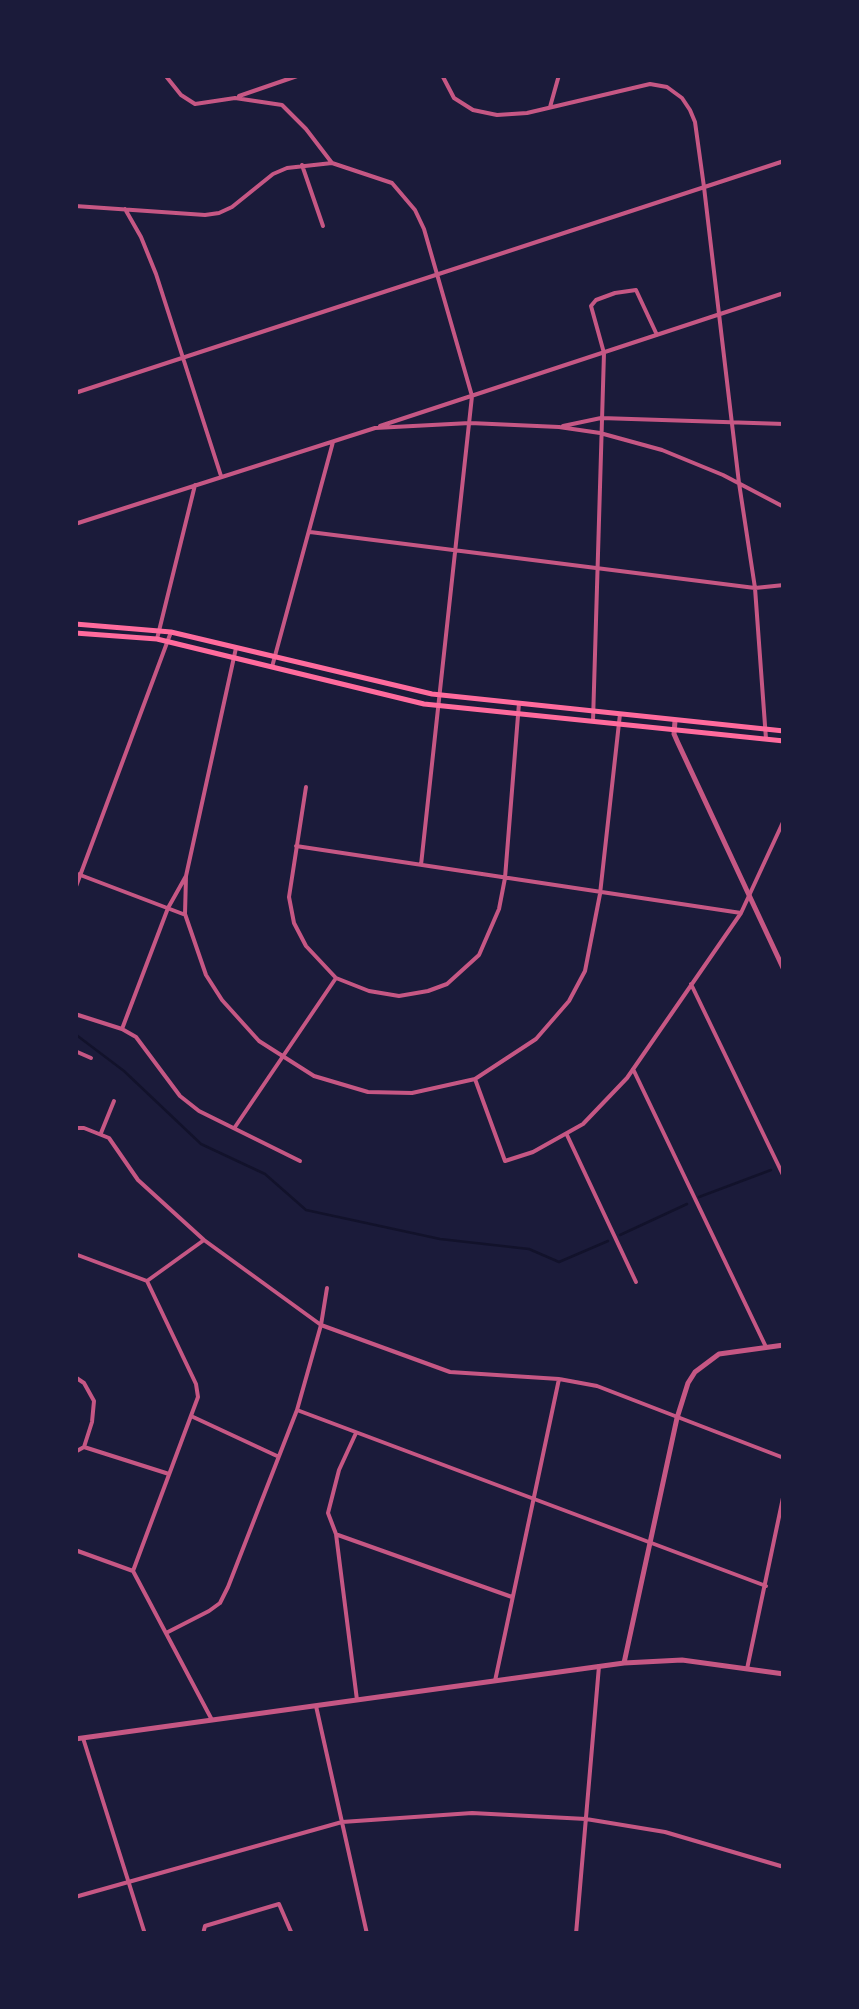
<!DOCTYPE html>
<style>
body{margin:0}
#map{position:relative;width:859px;height:2009px;overflow:hidden;background:#1b1b3a;font-family:"Nunito Sans",sans-serif}
canvas{display:block}
.frame{position:absolute;inset:0;border:78px solid #1b1b3a;pointer-events:none}
</style>
<div id="map">
<canvas width="859" height="2009"></canvas>
<div class="frame"></div>
</div>
<script>
const context = document.querySelector('canvas').getContext('2d');
context.lineJoin = 'round';
function shape(rows) {
  const path = new Path2D();
  for (const r of rows) {
    path.moveTo(r[0], r[1]);
    for (let i = 2; i < r.length; i += 2) path.lineTo(r[i], r[i + 1]);
  }
  return path;
}
function strokePath(path, color, width, dash) {
  context.strokeStyle = color;
  context.lineWidth = width;
  context.lineCap = dash ? 'butt' : 'round';
  context.setLineDash(dash || []);
  context.stroke(path);
}
const stream = shape([
 [75,1034,124,1071,201,1144,265,1174,306,1210,440,1239,529,1249,559,1262,608,1241],
 [699,1197,771,1170],
 [620,1235,687,1204]
]);
const minor = shape([
 [165,75,181,95,195,104,235,98,282,105,306,129,332,163,392,183,415,210,424,229,472,396,421,865],
 [442,75,454,98,473,110,497,115,527,113,650,84,667,87,682,98,690,110,695,122,704,187,739,483,755,588,766,739],
 [239,96,300,75],
 [550,107,559,75],
 [302,165,323,226],
 [75,206,205,215,219,213,232,207,273,174,287,168,332,163],
 [125,209,141,237,156,274,221,476],
 [75,393,784,161],
 [380,426,784,293],
 [563,426,601,418,784,424],
 [75,524,375,428,470,423,559,427,600,433,662,450,723,475,784,507],
 [310,532,755,588,784,585],
 [157,639,195,485],
 [272,667,333,442],
 [593,721,604,353,591,306,596,300,615,293,636,290,657,335],
 [306,787,289,897,294,923,306,946,336,978,369,991,399,996,428,991,447,984,479,955,499,909,505,878,519,703],
 [296,846,741,913],
 [75,873,183,914],
 [186,876,185,914,206,975,222,1000,259,1041,314,1076,368,1092,412,1093,475,1079,536,1039,569,1001,585,971,600,894,620,714],
 [75,889,171,632],
 [691,984,784,1177],
 [75,1014,122,1029,136,1037,180,1096,199,1111,300,1161],
 [122,1029,168,908,186,876,236,648],
 [75,1051,91,1058],
 [633,1069,766,1347],
 [475,1079,505,1161,533,1152,583,1124,627,1078,741,913,784,820],
 [235,1127,336,978],
 [75,1128,84,1128,109,1138,138,1180,204,1240,321,1325,450,1372,559,1379,597,1386,784,1458],
 [101,1133,114,1101],
 [567,1135,636,1282],
 [75,1254,147,1281,196,1384,198,1397,133,1571],
 [147,1281,204,1240],
 [75,1377,84,1383,94,1401,92,1422,84,1447,169,1474],
 [297,1410,766,1586],
 [191,1416,277,1456],
 [356,1433,339,1470,328,1513,336,1534,357,1700],
 [75,1452,84,1447],
 [338,1535,512,1597],
 [75,1550,133,1571,212,1720],
 [166,1633,209,1611,220,1603,228,1587,297,1410,321,1325,327,1288],
 [747,1669,784,1493],
 [495,1681,559,1379],
 [316,1706,367,1934],
 [83,1738,145,1934],
 [75,1897,342,1822,472,1813,586,1819,665,1832,784,1867],
 [203,1934,205,1926,279,1904,292,1934],
 [576,1934,599,1666]
]);
const tertiary = shape([
 [675,721,674,734,678,743,784,970],
 [624,1663,677,1418,688,1383,695,1372,719,1354,784,1345],
 [75,1739,624,1663,682,1660,784,1674]
]);
const secondary = shape([
 [75,624,171,632,432,694,784,731],
 [75,633,157,639,424,704,784,741]
]);
strokePath(stream, '#12122b', 2.5);
strokePath(minor, '#c65784', 4);
strokePath(tertiary, '#c65784', 5);
strokePath(secondary, '#ff6b9d', 5);
</script>
